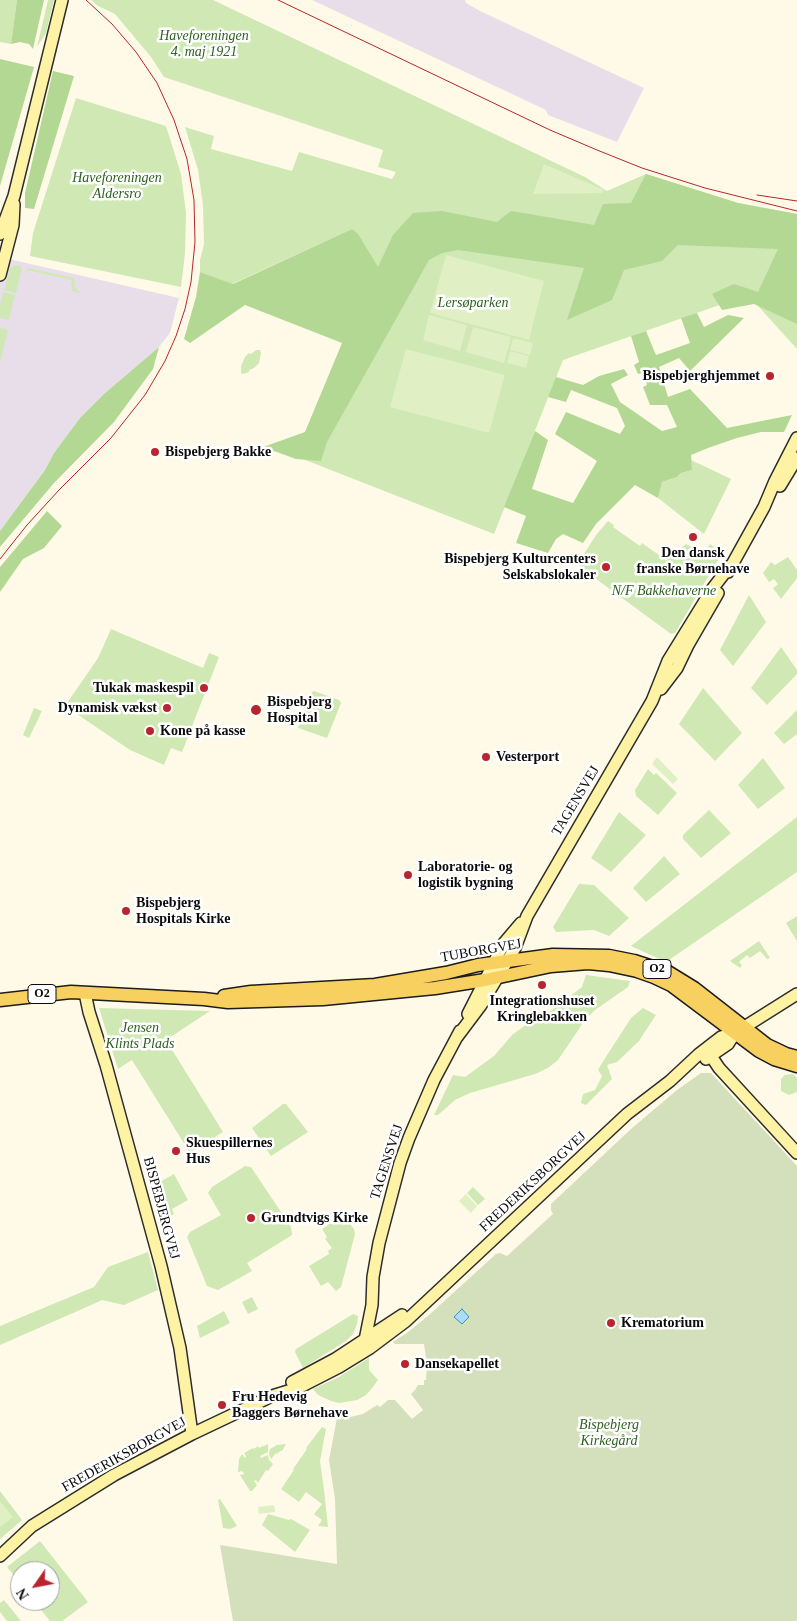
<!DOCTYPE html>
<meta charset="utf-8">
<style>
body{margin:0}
#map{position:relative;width:797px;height:1621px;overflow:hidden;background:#fffae8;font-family:"Times New Roman",serif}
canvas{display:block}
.north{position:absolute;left:10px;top:1561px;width:50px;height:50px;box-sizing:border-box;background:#fff;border:1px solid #9d9d9d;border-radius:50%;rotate:237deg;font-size:14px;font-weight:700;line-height:20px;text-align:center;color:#0b0b0b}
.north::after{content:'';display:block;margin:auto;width:18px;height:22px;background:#b8252e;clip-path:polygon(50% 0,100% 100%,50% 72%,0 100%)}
</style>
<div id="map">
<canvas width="797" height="1621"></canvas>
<div class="north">N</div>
</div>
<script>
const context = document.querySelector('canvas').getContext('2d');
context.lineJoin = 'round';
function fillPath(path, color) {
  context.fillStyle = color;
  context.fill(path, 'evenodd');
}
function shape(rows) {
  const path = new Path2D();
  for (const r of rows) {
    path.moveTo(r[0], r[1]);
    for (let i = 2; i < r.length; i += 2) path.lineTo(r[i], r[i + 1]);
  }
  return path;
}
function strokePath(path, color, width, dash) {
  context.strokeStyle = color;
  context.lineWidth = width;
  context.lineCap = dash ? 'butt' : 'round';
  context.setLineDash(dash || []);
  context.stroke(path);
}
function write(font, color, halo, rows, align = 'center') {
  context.font = font + ' "Times New Roman",serif';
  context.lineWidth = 5;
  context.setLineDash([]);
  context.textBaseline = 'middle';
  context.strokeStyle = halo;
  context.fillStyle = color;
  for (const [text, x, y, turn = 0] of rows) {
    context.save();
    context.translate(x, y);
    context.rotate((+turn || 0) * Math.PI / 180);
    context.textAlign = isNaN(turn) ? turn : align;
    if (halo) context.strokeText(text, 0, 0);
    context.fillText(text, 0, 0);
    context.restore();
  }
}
const industrial = shape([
 [312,0,465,0,466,3,480,11,644,88,617,142,548,115,546,110],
 [0,257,179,298,170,333,159,347,104,394,80,418,54,453,45,470,0,531]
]);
const green = shape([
 [0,0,17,0,11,44,0,42],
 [48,0,54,0,46,33,37,47],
 [91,0,213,0,585,177,607,191,646,174,738,203,797,214,797,349,748,295,563,360,494,534,295,456,368,284,352,229,232,284,200,272,200,260,204,244,203,205,198,170,185,127,214,136,211,149,292,171,299,152,392,179,396,172,378,167,383,150,164,77,151,57,115,14,98,6],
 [76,98,166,126,181,174,186,213,185,253,181,287,30,256,33,233],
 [17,265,22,267,16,293,4,290,11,267],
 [28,268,74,278,75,288,80,292,80,293,71,291,73,288,71,285,72,280,27,270],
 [3,292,15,295,9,320,0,318,0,304],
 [0,327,8,330,0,363],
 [256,350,260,350,261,353,259,363,254,368,249,370,249,372,243,374,241,373,241,366,245,357,249,353,251,354],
 [691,460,731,479,704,534,658,498,662,482,677,477,681,473,692,470],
 [608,521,614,525,613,527,640,546,642,543,666,560,686,544,703,554,710,544,722,553,675,633,671,634,580,567,579,562,596,535],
 [788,557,797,570,797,578,781,599,773,588,778,584,774,579,769,582,763,573,771,562,775,565],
 [749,595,766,622,733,666,720,650],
 [111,629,203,668,209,653,219,657,182,752,171,748,164,765,130,750,65,706,98,658],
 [781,647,797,670,797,674,767,705,751,688],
 [703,688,742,733,715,761,679,724],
 [314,691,339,700,341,703,327,738,298,728,312,692],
 [34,708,42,711,29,738,23,735],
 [797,710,797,734,784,744,774,733],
 [763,758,785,788,758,809,738,785],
 [648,769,654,775,656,773,677,793,658,815,636,796,635,790],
 [709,810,731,833,701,858,683,839,683,835],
 [619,812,646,835,611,872,591,858],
 [797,817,797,872,666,962,631,946],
 [664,856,680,874,646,902,633,888],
 [579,884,594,885,629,918,609,936,594,930,556,932,553,927],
 [797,916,797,941,786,923],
 [759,941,770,958,767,959,760,951,750,958,747,955,739,962,742,965,740,968,730,961],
 [586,975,630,981,628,987,595,1010,585,1020,558,1060,548,1068,535,1074,470,1093,455,1100,438,1115,434,1115,453,1075,465,1077,494,1056,512,1035,538,1016,551,1011,582,987],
 [99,1008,210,1011,166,1040,223,1132,190,1153,132,1060,118,1069],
 [643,1008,656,1015,639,1041,617,1062,607,1065,612,1079,586,1105,581,1103,583,1094,595,1090,602,1076,598,1070,602,1063,631,1018],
 [793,1074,797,1078,797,1092,789,1095,781,1091,781,1079,785,1075],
 [283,1104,286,1104,308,1132,271,1156,252,1128],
 [245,1166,251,1167,291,1227,292,1235,247,1263,252,1271,218,1290,207,1286,187,1237,190,1232,221,1215,208,1193,212,1187],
 [174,1174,188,1200,172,1209,174,1214,160,1221,151,1187],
 [473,1187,485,1199,478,1205,467,1193],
 [341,1216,346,1223,348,1222,354,1229,355,1234,341,1287,336,1291,328,1282,321,1286,309,1266,329,1254,328,1251,332,1248,325,1239,327,1237,322,1229],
 [148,1252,158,1290,124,1305,102,1300,98,1302,0,1345,0,1326,94,1287,108,1267],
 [252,1297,258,1309,248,1314,242,1302],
 [224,1311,230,1323,200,1338,197,1326],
 [353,1314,358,1316,357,1324,353,1334,346,1341,303,1368,295,1352,296,1349],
 [369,1358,369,1370,378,1380,373,1387,366,1395,357,1400,339,1403,331,1401,318,1395,313,1389,339,1377],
 [322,1427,326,1429,320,1461,324,1490,328,1527,318,1526,322,1520,314,1514,322,1504,306,1492,299,1502,281,1489,294,1470,293,1469,307,1449,306,1448],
 [268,1444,268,1452,260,1456,261,1458,268,1455,269,1460,273,1464,268,1471,266,1470,258,1483,256,1480,254,1481,257,1485,252,1491,250,1491,240,1475,244,1474,243,1472,242,1471,238,1472,239,1459,242,1454,245,1458,246,1456,244,1453,253,1448,254,1449,258,1446,259,1448],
 [286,1444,282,1451,280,1451,277,1454,276,1453,271,1459,269,1454,270,1449,277,1445],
 [0,1491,22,1520,0,1539],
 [220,1499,237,1526,230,1529,223,1528,218,1500],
 [268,1514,289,1520,291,1519,310,1530,295,1552,262,1525],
 [40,1541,88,1602,62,1621,50,1621,34,1601,50,1601,50,1571,20,1571,20,1583,7,1567],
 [4,1600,21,1621,7,1621,0,1612,0,1603]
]);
const forest = shape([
 [17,0,44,0,33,49,29,44,20,42,11,44],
 [0,59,34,67,0,186],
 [53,71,74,76,34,209,25,208,25,193],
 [646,174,738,203,797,214,797,324,754,304,722,310,712,294,734,284,758,292,778,249,678,245,662,261,624,270,612,300,567,320,584,268,458,250,442,253,429,260,327,442,321,461,296,459,263,447,305,432,342,343,245,305,190,343,184,339,196,297,200,272,233,284,352,229,358,234,378,267,393,235,413,213,442,211,497,222,511,211,594,225,603,204,631,203],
 [697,313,704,327,728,315,744,318,690,371,679,358,659,367,668,397,690,389,727,428,792,415,784,432,761,432,737,438,708,448,691,455,692,470,681,473,677,477,662,482,658,498,635,485,596,524,583,543,563,534,556,539,548,553,516,543,526,516,504,507,535,431,548,440,532,489,573,503,597,461,555,434,566,412,620,434,625,426,617,408,571,390,566,402,548,397,556,377,583,385,599,376,624,369,628,375,611,384,620,402,662,431,677,427,667,405,650,405,643,387,647,385,642,373,638,374,634,365,639,362,631,336,646,331,656,355,690,343,681,318],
 [159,347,153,369,114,422,54,483,0,547,0,531,45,470,54,453,80,418,104,394],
 [47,511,62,526,44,548,23,559,0,592,0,567]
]);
const cemetery = shape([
 [701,1073,711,1073,797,1166,797,1621,233,1621,220,1545,337,1564,335,1499,329,1460,337,1418,346,1418,363,1414,377,1405,380,1407,388,1400,395,1400,412,1419,423,1410,411,1394,415,1390,418,1385,424,1385,424,1380,426,1380,427,1364,424,1344,395,1344,393,1342,408,1332,429,1315,496,1254,500,1253,507,1256,553,1214,551,1210,551,1204,631,1129,677,1090]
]);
const pitch = shape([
 [544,164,604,190,602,193,533,194],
 [446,255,544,281,529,340,430,313],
 [429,315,467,325,460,351,423,340],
 [473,327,511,337,504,363,466,352],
 [513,338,533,343,530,355,510,350],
 [406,349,505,375,489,433,390,407],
 [510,351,529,356,526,368,507,363],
 [657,757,678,779,673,784,652,764],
 [466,1194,477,1206,471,1213,459,1201],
 [0,1501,13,1517,0,1527],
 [274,1505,275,1512,259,1514,258,1507]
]);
const water = shape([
 [462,1309,469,1317,462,1324,454,1317,462,1309]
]);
const secondary = shape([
 [0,234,14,196,62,0],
 [0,275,13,225,14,204],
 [780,486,797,458],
 [728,572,764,507,775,481,797,438],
 [661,689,677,668,688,645,718,593],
 [85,993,89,1012,106,1065,161,1266,180,1348,192,1434],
 [468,1014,504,943,521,923],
 [457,1037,481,1005,515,948,527,916,652,701,668,661,713,588,730,566],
 [711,1056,719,1068,797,1153],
 [706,1059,728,1044,735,1033],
 [365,1340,372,1305,373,1277,379,1243,400,1163,409,1138,434,1080,460,1031],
 [292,1382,335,1359,402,1315],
 [0,1556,32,1526,114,1475,192,1434,272,1396,298,1388,339,1367,370,1348,406,1321,627,1114,670,1081,699,1054,721,1037,735,1033,797,994]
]);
const primary = shape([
 [224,996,251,992,375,985,446,973,478,965,553,955,609,956,634,961,668,972,694,988,767,1045,786,1054,797,1057],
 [0,1000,71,992,204,999,228,1002,323,999,435,988,485,980,551,966,588,963,609,965,637,971,654,977,671,985,759,1051,774,1059,797,1066]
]);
const tram = shape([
 [278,0,550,130,597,150,642,168,705,188,797,211],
 [757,195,797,201],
 [0,559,27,525,59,490,111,438,145,395,165,361,176,336,185,309,191,282,195,242,194,200,187,159,174,120,157,83,136,52,112,24,86,0]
]);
const markers = [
 [770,376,5,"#b8252e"],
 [155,452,5,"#b8252e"],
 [693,537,5,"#b8252e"],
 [606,567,5,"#b8252e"],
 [204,688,5,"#b8252e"],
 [167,708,5,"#b8252e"],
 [256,710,6,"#b8252e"],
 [150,731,5,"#b8252e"],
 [486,757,5,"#b8252e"],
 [408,875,5,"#b8252e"],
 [126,911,5,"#b8252e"],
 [542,985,5,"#b8252e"],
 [176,1151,5,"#b8252e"],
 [251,1218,5,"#b8252e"],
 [611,1323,5,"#b8252e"],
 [405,1364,5,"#b8252e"],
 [222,1405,5,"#b8252e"]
];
const shields = [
 [657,969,28],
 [42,994,28]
];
const shieldNames = [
 ["O2",657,969],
 ["O2",42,994]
];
const parkNames = [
 ["Haveforeningen",204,36],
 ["4. maj 1921",204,52],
 ["Haveforeningen",117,178],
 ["Aldersro",117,194],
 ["Lersøparken",473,303],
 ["N/F Bakkehaverne",664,591],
 ["Jensen",140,1028],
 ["Klints Plads",140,1044],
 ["Bispebjerg",609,1425],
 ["Kirkegård",609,1441]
];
const poiNames = [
 ["Bispebjerghjemmet",760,376,"right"],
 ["Bispebjerg Bakke",165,452],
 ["Den dansk",693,553,"center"],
 ["franske Børnehave",693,569,"center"],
 ["Bispebjerg Kulturcenters",596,559,"right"],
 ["Selskabslokaler",596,575,"right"],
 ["Tukak maskespil",194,688,"right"],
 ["Bispebjerg",267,702],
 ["Hospital",267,718],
 ["Dynamisk vækst",157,708,"right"],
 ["Kone på kasse",160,731],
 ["Vesterport",496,757],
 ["Laboratorie- og",418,867],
 ["logistik bygning",418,883],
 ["Bispebjerg",136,903],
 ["Hospitals Kirke",136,919],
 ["Integrationshuset",542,1001,"center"],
 ["Kringlebakken",542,1017,"center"],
 ["Skuespillernes",186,1143],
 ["Hus",186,1159],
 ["Grundtvigs Kirke",261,1218],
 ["Krematorium",621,1323],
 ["Dansekapellet",415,1364],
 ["Fru Hedevig",232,1397],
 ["Baggers Børnehave",232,1413]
];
const streetNames = [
 ["TAGENSVEJ",576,801,-59],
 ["TUBORGVEJ",481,951,-10],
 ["TAGENSVEJ",387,1162,-72],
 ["FREDERIKSBORGVEJ",533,1182,-43],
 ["BISPEBJERGVEJ",161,1208,75],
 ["FREDERIKSBORGVEJ",124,1455,-29]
];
fillPath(industrial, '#e8deea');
fillPath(green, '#cfe8b4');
fillPath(forest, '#b3d893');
fillPath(cemetery, '#d4dfbc');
fillPath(pitch, '#e1efc5');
fillPath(water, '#aedcf5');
strokePath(water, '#3692cb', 1);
strokePath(secondary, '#2d2d2d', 14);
strokePath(primary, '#1c1c1c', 15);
strokePath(secondary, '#fef3a4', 11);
strokePath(primary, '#f7d060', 12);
strokePath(tram, '#b8252e', 1);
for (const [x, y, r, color] of markers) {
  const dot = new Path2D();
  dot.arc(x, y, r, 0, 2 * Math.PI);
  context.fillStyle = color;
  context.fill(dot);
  strokePath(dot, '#fff', 2);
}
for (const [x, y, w] of shields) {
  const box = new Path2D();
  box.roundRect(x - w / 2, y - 9.5, w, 19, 4);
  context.fillStyle = '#fff';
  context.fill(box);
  strokePath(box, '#0b0b0b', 1);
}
write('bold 12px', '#0b0b0b', null, shieldNames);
write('italic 14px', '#2c611d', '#fff', parkNames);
write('bold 14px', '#0b0b0b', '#fff', poiNames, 'left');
write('14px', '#0b0b0b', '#fff', streetNames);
</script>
